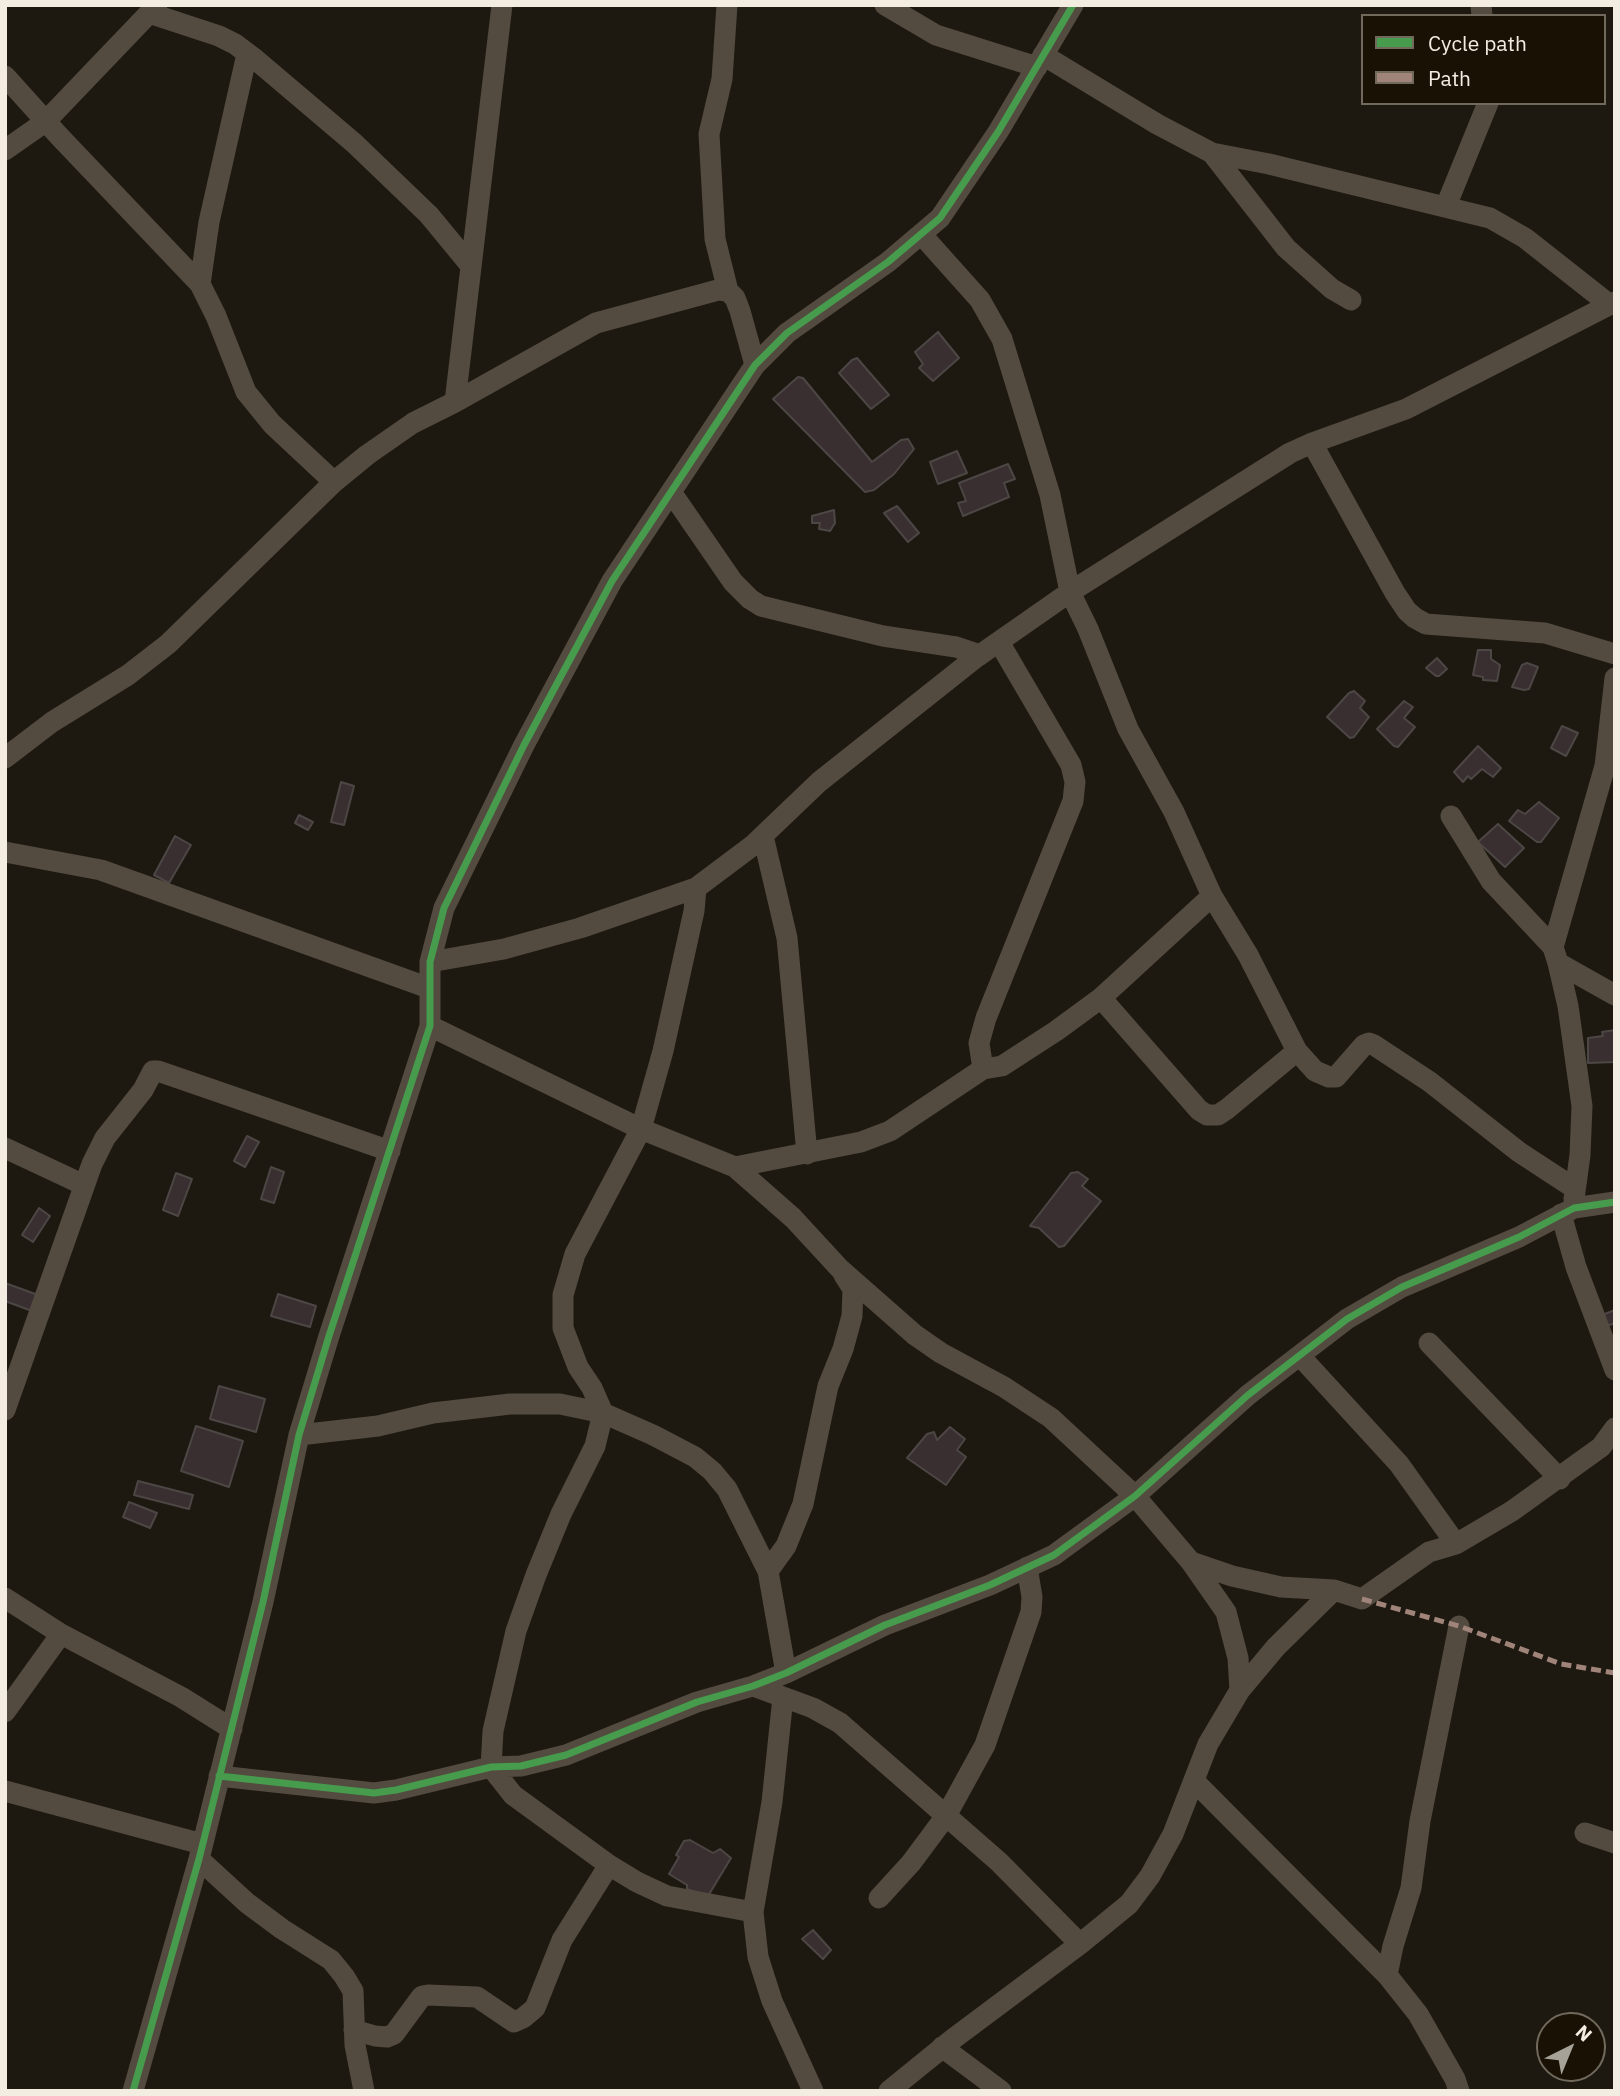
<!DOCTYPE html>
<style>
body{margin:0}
#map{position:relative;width:1620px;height:2096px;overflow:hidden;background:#1d1910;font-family:"IBM Plex Sans",sans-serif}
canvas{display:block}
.frame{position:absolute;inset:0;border:7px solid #f2ece1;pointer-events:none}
.legend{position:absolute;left:1361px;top:14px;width:245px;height:91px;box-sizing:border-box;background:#191103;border:2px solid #70695c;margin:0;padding:9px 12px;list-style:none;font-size:21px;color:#f2ece1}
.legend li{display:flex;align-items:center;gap:14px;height:35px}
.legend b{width:35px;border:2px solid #70695c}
.north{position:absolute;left:1536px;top:2012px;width:70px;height:70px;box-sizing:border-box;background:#191103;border:2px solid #70695c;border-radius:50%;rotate:43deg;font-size:19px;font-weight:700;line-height:28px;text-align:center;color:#f2ece1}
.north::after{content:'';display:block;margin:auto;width:24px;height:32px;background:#a7a298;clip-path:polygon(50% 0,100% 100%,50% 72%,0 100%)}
</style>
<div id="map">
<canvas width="1620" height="2096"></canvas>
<div class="frame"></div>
<ul class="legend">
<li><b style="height:9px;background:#469c4c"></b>Cycle path</li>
<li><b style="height:9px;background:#a18479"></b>Path</li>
</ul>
<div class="north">N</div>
</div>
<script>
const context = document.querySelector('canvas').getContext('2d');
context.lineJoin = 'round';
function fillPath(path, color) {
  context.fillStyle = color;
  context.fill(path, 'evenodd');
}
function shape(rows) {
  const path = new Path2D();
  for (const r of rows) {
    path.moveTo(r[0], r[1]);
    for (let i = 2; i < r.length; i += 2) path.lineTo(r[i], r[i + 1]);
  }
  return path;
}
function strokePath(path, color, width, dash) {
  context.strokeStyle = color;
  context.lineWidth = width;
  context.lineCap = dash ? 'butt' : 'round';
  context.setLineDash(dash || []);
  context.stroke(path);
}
const building = shape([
 [938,332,959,358,933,381,919,368,923,364,915,352,938,332],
 [857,358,889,395,871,409,839,373,852,360,857,358],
 [798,377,803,378,872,462,901,440,908,439,914,449,894,474,874,490,865,492,773,399,798,377],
 [957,451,967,473,938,484,930,462,957,451],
 [1008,464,1015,479,1004,483,1009,497,963,516,958,503,966,501,959,483,1008,464],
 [897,506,919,533,908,542,884,513,897,506],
 [834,510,835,523,830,531,819,529,820,523,812,523,812,516,834,510],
 [1478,650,1491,650,1491,659,1500,665,1497,681,1483,680,1483,677,1473,675,1478,650],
 [1437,658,1447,669,1439,676,1436,676,1426,668,1437,658],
 [1527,663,1538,667,1529,689,1524,690,1512,687,1522,665,1527,663],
 [1354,691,1365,701,1360,708,1369,717,1354,737,1350,738,1327,717,1349,693,1354,691],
 [1404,701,1413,707,1404,718,1415,727,1398,747,1394,746,1377,729,1404,701],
 [1562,726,1578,733,1566,756,1551,748,1562,726],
 [1478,746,1501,768,1493,777,1482,769,1471,779,1468,776,1463,782,1454,772,1478,746],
 [341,782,354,786,344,825,331,822,341,782],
 [1539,802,1559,818,1541,842,1537,842,1509,821,1518,810,1525,814,1539,802],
 [299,815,313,822,308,830,295,823,299,815],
 [1498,824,1524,848,1505,867,1478,842,1498,824],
 [175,836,191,845,169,883,154,875,175,836],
 [1615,1030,1615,1062,1588,1063,1588,1038,1603,1036,1602,1032,1615,1030],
 [247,1136,259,1142,245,1167,234,1161,247,1136],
 [271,1167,284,1172,274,1203,261,1199,271,1167],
 [1078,1172,1088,1179,1082,1186,1101,1201,1064,1246,1059,1247,1039,1228,1030,1226,1071,1173,1078,1172],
 [176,1173,192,1179,178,1216,163,1210,176,1173],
 [39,1208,50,1216,33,1242,22,1235,39,1208],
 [5,1283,38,1295,32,1311,5,1301,5,1283],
 [278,1294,316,1306,310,1327,271,1316,278,1294],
 [1615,1310,1615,1323,1607,1326,1602,1315,1615,1310],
 [219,1386,265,1399,256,1432,210,1419,219,1386],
 [196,1426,243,1441,229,1487,181,1471,196,1426],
 [950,1427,965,1439,957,1450,966,1457,946,1485,907,1458,927,1434,934,1432,937,1440,950,1427],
 [138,1481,193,1495,189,1509,134,1495,138,1481],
 [129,1502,157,1513,150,1528,123,1517,129,1502],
 [690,1840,713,1853,720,1849,731,1858,708,1896,687,1889,687,1885,669,1874,679,1857,676,1855,684,1841,690,1840],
 [813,1930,831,1950,823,1959,802,1939,813,1930]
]);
const minor = shape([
 [727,5,722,79,709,134,715,239,728,291,735,298,740,311,755,365],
 [885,5,936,35,1037,67],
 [1481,5,1482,16],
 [149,13,219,36,235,44,255,59,354,143,429,215,471,266],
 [1043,55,1157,124,1212,153,1269,164,1490,218,1525,238,1610,305],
 [5,76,59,136,200,284,216,316,246,392,272,424,334,482],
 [5,150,45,122,157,5],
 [1212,153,1286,248,1332,289,1351,300],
 [1446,206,1488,103],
 [921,234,980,300,1002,339,1050,495,1070,592,1088,629,1128,729,1174,812,1212,896,1248,955,1297,1051,1315,1071,1329,1077,1336,1077,1364,1045,1369,1043,1374,1045,1430,1082,1519,1152,1574,1188],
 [200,284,209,222,247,54],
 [455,402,502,5],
 [1312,443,1395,593,1407,611,1415,618,1426,624,1545,633,1615,654],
 [671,492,733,582,750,599,761,606,883,636,956,647,980,655],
 [5,758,52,722,128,675,168,644,334,482,367,455,413,423,455,402,596,323,718,290,728,291],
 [1451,816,1491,881,1553,947,1558,963,1568,1006,1582,1106,1580,1155,1574,1199],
 [763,836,787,938,807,1154],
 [5,852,101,870,429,988],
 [696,888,694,911,663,1051,641,1129,575,1254,563,1295,563,1328,578,1367,592,1388,603,1413,595,1446,561,1514,536,1575,516,1631,493,1731,491,1767,513,1795,609,1865,637,1882,667,1896,753,1912],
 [1553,947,1605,766,1615,678],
 [430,962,504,949,580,928,696,888,752,846,819,782,974,659,1070,592,1290,453,1312,443,1406,409,1615,302],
 [1558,963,1615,995],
 [1101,998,1199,1110,1207,1115,1218,1115,1227,1109,1297,1051],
 [430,1026,641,1129,735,1167,793,1218,841,1270,915,1335,941,1353,1004,1387,1051,1418,1135,1496,1191,1562,1226,1612,1238,1658,1240,1690],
 [983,1069,979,1043,986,1018,1073,801,1075,782,1071,765,999,642],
 [5,1148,84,1185],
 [735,1167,861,1142,890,1131,983,1069,1002,1066,1056,1031,1101,998,1212,896],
 [1561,1214,1576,1267,1615,1370],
 [1429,1343,1560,1479],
 [1300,1356,1399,1464,1456,1544],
 [5,1410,92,1164,105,1138,143,1090,153,1071,158,1071,390,1151],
 [299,1435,378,1426,433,1413,510,1404,560,1404,603,1413,653,1435,695,1457,712,1471,727,1489,768,1571,786,1673],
 [1191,1562,1232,1576,1281,1587,1334,1590,1362,1599,1429,1552,1456,1544,1512,1511,1601,1447,1615,1428],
 [768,1571,786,1546,803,1504,828,1386,843,1349,852,1316,853,1289,844,1275],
 [5,1598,61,1634,181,1697,232,1729],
 [753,1686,813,1708,840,1723,999,1862,1080,1944],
 [783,1697,772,1802,753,1912,758,1957,772,2001,813,2091],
 [5,1712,61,1634],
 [219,1776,374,1793,396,1790,491,1767,521,1766,566,1755,697,1702,753,1686,786,1673,885,1625,990,1585,1054,1555,1135,1496,1248,1395,1347,1319,1402,1287,1519,1237,1574,1208,1615,1202],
 [1194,1781,1387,1975,1418,2014,1455,2079,1459,2091],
 [5,1791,202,1844],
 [1585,1833,1615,1843],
 [199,1859,247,1903,282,1929,331,1960,344,1976,353,1991,355,2045,364,2091],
 [879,1898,911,1863,946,1816,985,1745,1031,1612,1032,1597,1027,1567],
 [1387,1975,1393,1946,1411,1888,1420,1821,1459,1626],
 [354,2030,375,2036,387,2037,394,2034,422,1996,428,1995,477,1997,514,2022,523,2018,535,2008,562,1940,609,1865],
 [942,2047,1001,2091],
 [133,2091,199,1859,263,1602,299,1435,329,1336,430,1026,430,962,444,908,524,745,612,581,755,365,787,333,888,262,940,218,998,132,1073,5],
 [889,2091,953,2039,1080,1944,1129,1904,1150,1876,1173,1834,1208,1744,1240,1690,1276,1647,1334,1590]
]);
const quiet = shape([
 [1362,1599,1459,1626,1561,1664,1615,1673]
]);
const cycleway = shape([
 [219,1776,374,1793,396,1790,491,1767,521,1766,566,1755,697,1702,753,1686,786,1673,885,1625,990,1585,1054,1555,1135,1496,1248,1395,1347,1319,1402,1287,1519,1237,1574,1208,1615,1202],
 [133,2091,199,1859,263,1602,299,1435,329,1336,430,1026,430,962,444,908,524,745,612,581,755,365,787,333,888,262,940,218,998,132,1073,5]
]);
fillPath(building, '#392f30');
strokePath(building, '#4c4645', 2);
strokePath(minor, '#534a40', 21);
strokePath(quiet, '#a18479', 5, [10, 5]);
strokePath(cycleway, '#469c4c', 7);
</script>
